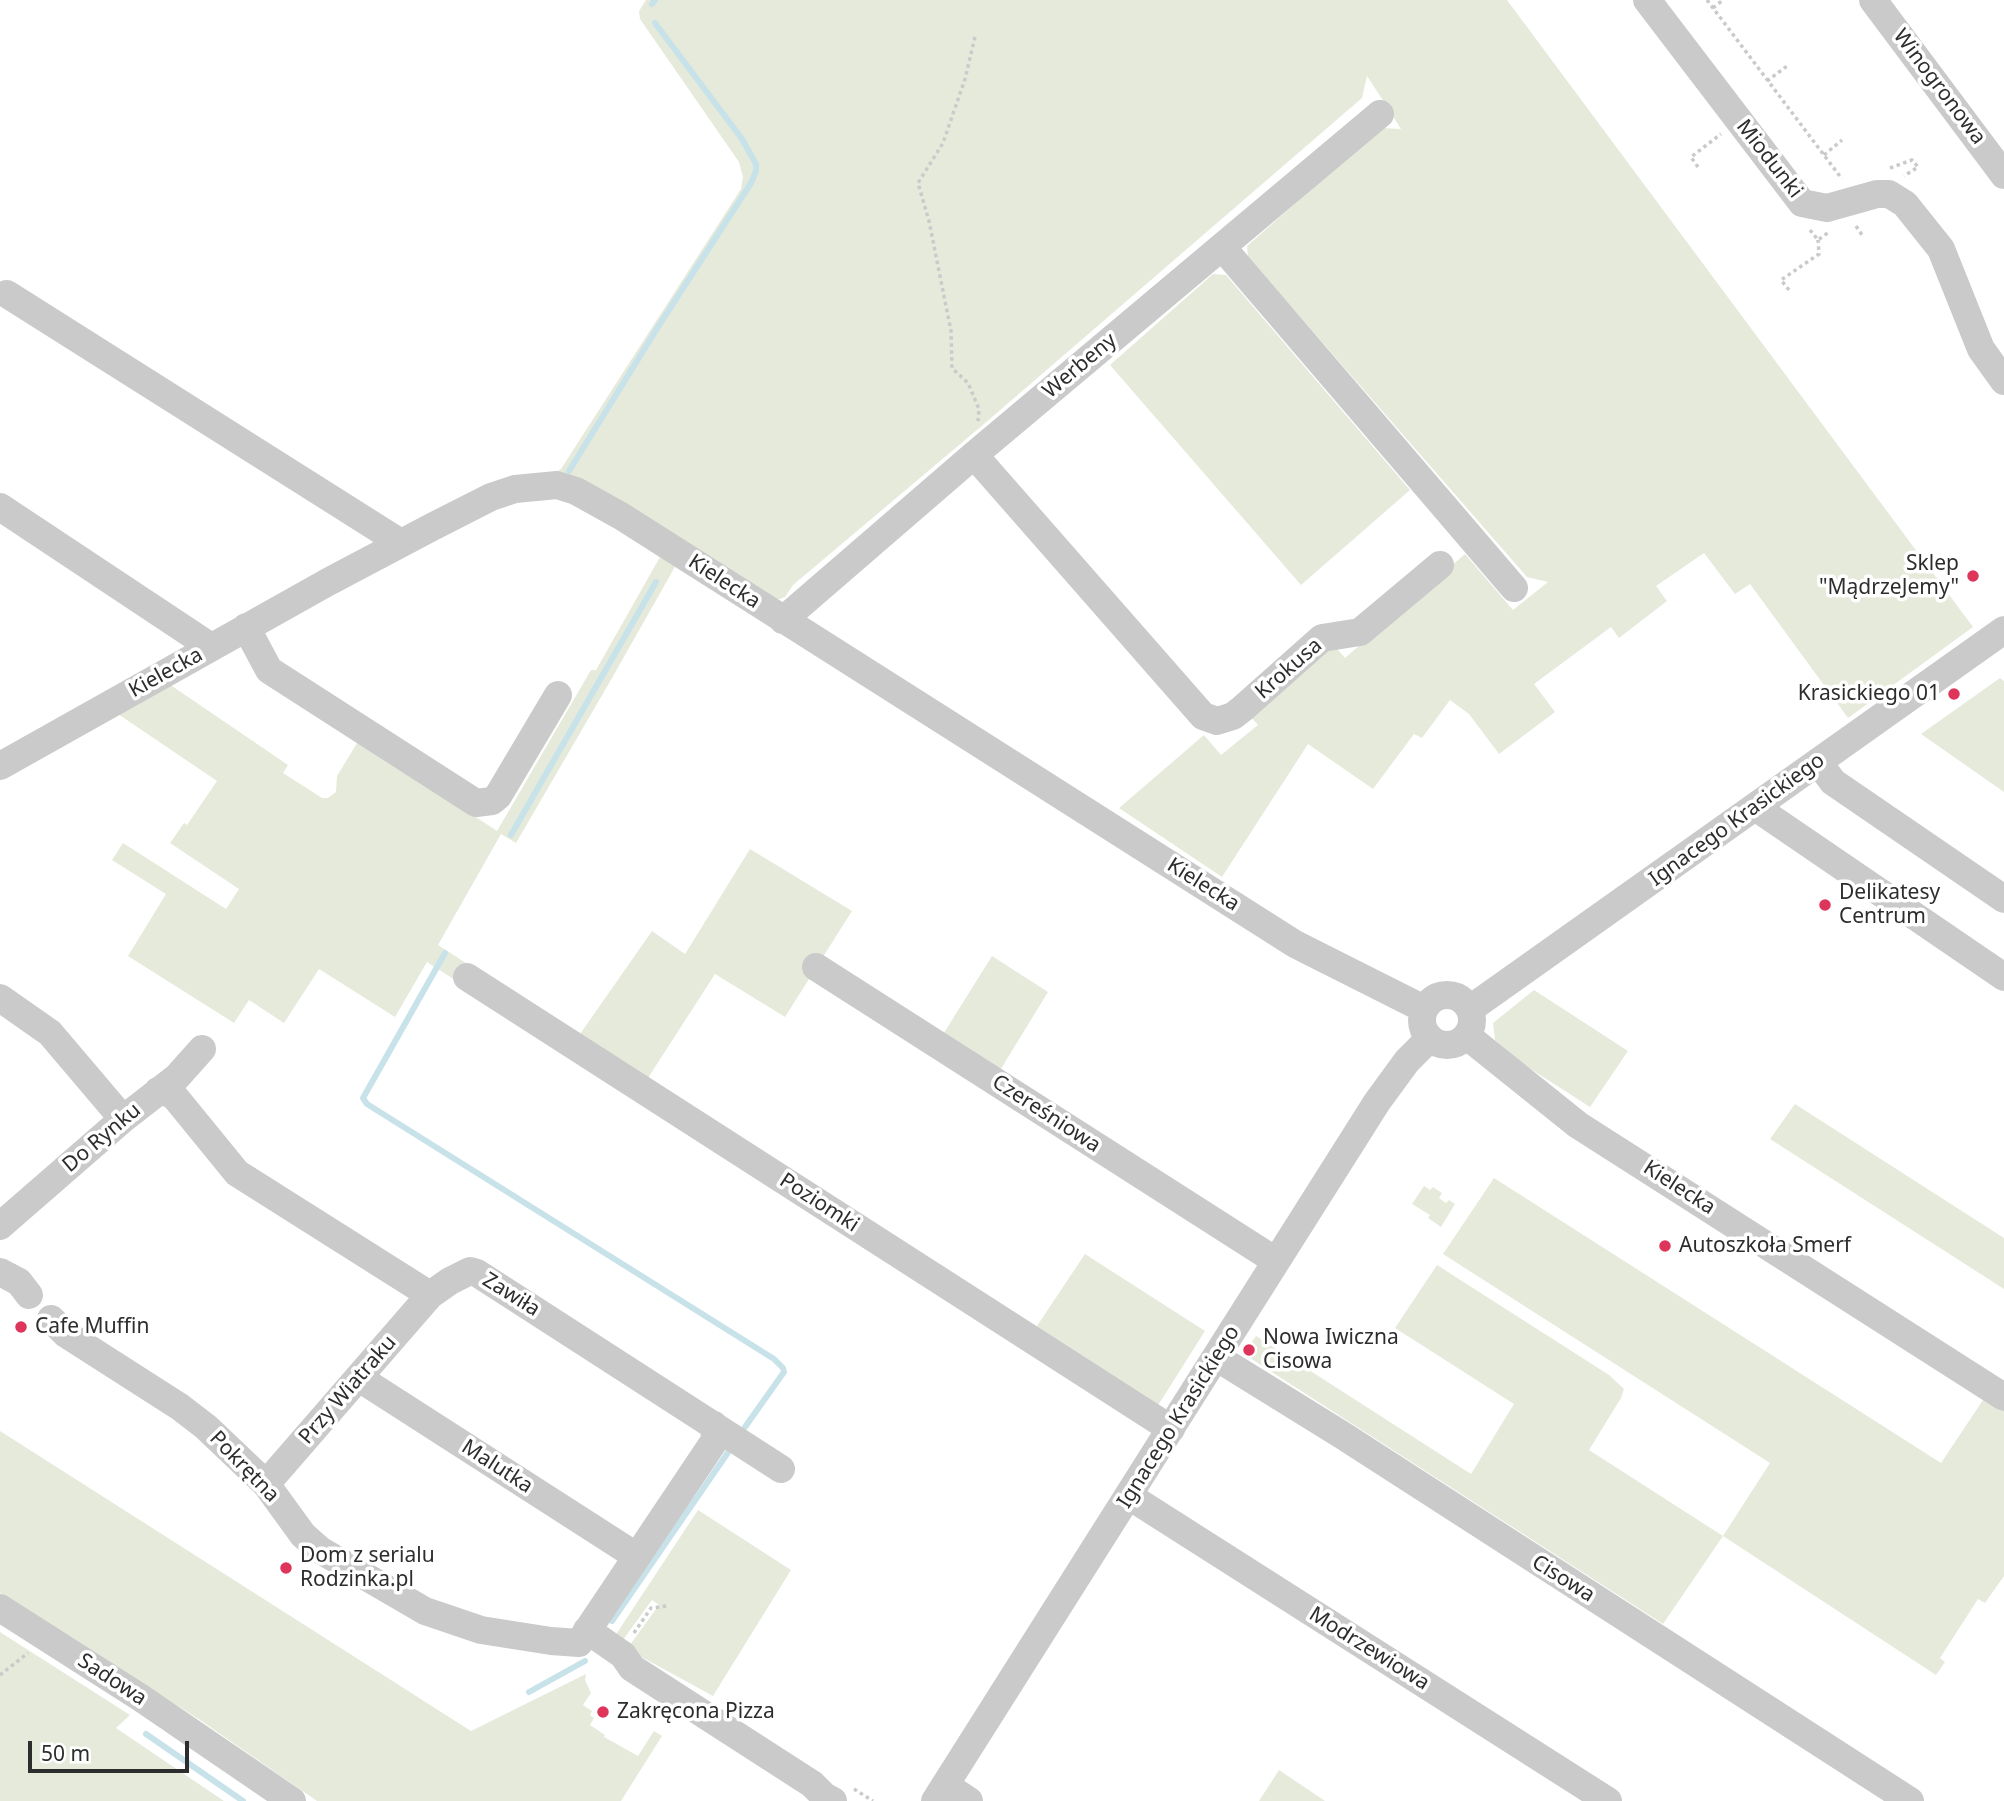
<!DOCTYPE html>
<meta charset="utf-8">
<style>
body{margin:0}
#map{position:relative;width:2004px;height:1801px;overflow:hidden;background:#fff;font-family:"Noto Sans",sans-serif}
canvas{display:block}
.scale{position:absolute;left:28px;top:1741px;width:161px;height:32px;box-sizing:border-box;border:4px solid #2d2d2d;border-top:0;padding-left:9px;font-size:21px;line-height:24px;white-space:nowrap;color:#2d2d2d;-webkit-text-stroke:5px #fff;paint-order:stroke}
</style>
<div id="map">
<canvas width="2004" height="1801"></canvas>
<div class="scale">50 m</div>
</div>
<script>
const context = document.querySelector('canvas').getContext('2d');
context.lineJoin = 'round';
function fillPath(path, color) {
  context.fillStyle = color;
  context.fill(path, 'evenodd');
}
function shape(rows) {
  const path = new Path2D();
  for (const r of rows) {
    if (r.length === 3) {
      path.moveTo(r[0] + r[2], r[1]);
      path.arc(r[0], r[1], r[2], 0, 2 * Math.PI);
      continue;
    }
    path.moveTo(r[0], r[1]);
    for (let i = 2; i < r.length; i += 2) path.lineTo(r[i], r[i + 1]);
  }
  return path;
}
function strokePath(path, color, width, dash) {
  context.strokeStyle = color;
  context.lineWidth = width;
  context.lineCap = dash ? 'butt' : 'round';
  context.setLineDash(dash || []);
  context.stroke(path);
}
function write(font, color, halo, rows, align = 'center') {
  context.font = font + ' "Noto Sans",sans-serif';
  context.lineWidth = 7;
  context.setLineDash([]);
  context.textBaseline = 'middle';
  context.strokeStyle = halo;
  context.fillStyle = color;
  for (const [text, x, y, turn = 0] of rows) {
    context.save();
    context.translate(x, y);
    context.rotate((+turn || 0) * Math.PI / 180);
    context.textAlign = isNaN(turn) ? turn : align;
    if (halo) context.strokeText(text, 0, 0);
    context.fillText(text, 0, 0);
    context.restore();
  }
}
const green = shape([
 [646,0,1507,0,1973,627,1848,718,1750,584,1735,594,1704,553,1656,586,1667,601,1619,638,1611,627,1534,684,1555,712,1499,754,1469,714,1450,700,1422,738,1414,734,1373,789,1308,744,1222,877,1119,808,1204,735,1221,755,1258,725,1249,715,1332,643,1345,658,1465,554,1513,610,1548,582,1527,577,1248,257,1247,246,1381,128,1401,129,1386,105,1367,76,1362,98,984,424,793,585,785,597,777,600,554,473,561,469,741,189,743,177,739,162,640,19,639,11],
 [1213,274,1226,275,1410,490,1301,585,1110,365],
 [660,557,676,565,612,678,516,843,501,834,438,945,469,965,458,982,427,962,395,1017,319,969,284,1023,249,1000,234,1023,128,956,166,894,112,860,123,843,226,909,239,889,170,843,184,823,187,825,217,781,118,714,169,684,288,765,283,773,322,798,328,798,336,792,337,776,359,740,497,831,591,670,596,670],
 [2000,678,2004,681,2004,792,1921,734],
 [750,849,852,911,785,1017,715,974,646,1081,578,1037,652,931,685,954],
 [992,956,1048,992,999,1072,942,1036],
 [1534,990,1628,1051,1590,1107,1523,1064,1495,1040,1493,1023],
 [1795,1104,2004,1238,2004,1289,1770,1139],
 [1494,1178,1941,1463,1985,1397,1992,1405,2000,1411,2004,1411,2004,1576,1985,1603,1978,1599,1940,1658,1945,1662,1936,1675,1723,1536,1663,1624,1250,1358,1257,1347,1251,1343,1256,1336,1471,1474,1514,1404,1395,1328,1437,1265,1609,1375,1624,1389,1621,1398,1589,1450,1723,1536,1770,1463,1443,1254],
 [1424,1186,1430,1190,1433,1187,1442,1193,1439,1198,1446,1203,1449,1200,1455,1204,1441,1227,1428,1218,1430,1215,1412,1204],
 [1085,1254,1205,1331,1157,1407,1035,1329],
 [0,1431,471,1731,586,1674,585,1680,591,1693,583,1705,592,1711,590,1715,594,1718,590,1725,605,1735,604,1737,638,1756,654,1731,662,1736,621,1801,317,1801,200,1720,0,1593],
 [698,1510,791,1570,713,1696,627,1649,659,1605,652,1600,620,1644,613,1639],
 [0,1632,130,1715,116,1728,224,1801,0,1801],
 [1279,1770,1285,1774,1325,1801,1259,1801]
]);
const stream = shape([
 [652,4,655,0],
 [569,471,658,327,751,183,756,171,756,164,742,139,655,23],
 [511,835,656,582],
 [445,953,363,1098,367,1104,774,1359,783,1368,784,1372,745,1427],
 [612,1621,729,1451],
 [529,1692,585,1661],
 [146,1734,243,1801]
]);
const path = shape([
 [1707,0,1842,179],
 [1713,8,1723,0],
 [975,37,965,79,943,143,918,183,929,221,951,331,952,368,968,383,979,409,978,421],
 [1767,81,1787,66],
 [1824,155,1842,140],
 [1698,167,1691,157,1721,134],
 [1890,168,1912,160,1918,167,1904,176],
 [1856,226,1862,235],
 [1810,230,1818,240,1829,232],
 [1789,290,1781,280,1819,254,1818,240],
 [634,1633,651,1608,667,1606],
 [0,1675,28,1653],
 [854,1789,873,1801]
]);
const minor = shape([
 [1647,0,1802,203,1827,208,1877,194,1889,194,1905,204,1941,249,1981,349,2004,381],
 [1873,0,2004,175],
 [1222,247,1514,588],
 [7,294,401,543],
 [974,455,1203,716,1217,721,1233,716,1242,709,1322,638,1360,632,1440,565],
 [0,507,211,647],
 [783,620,974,455,1380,114],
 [246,627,269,670,476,803,492,801,498,796,558,695],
 [1818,762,1833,782,2004,899],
 [0,766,328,582,432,527,491,497,515,489,557,485,576,491,621,516,1295,944,1424,1009],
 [1755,807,2004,977],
 [816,967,1276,1261],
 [467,977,1171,1429],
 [1447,1020,25],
 [0,998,50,1033,123,1119],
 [1470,1009,2004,630],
 [1467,1036,1578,1125,2004,1397],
 [158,1091,166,1091,175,1097,237,1173,430,1295],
 [0,1226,123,1119,177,1077,202,1049],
 [0,1272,19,1282,29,1295],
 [51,1319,66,1334,180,1407,206,1427,266,1484,303,1535,320,1550,425,1611,481,1630,551,1641,579,1643,715,1440,714,1425],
 [1216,1357,1342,1435,1910,1801],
 [359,1378,636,1556],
 [266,1484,430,1295,450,1281,470,1271,477,1273,781,1469],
 [1129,1496,1608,1801],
 [0,1608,141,1698,292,1801],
 [587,1630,623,1655,632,1668,812,1784,824,1796,833,1801],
 [945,1785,969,1801],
 [935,1801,1377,1102,1407,1061,1430,1038]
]);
const markers = [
 [1973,576,7,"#de355b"],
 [1954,694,7,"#de355b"],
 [1825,905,7,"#de355b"],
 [1665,1246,7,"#de355b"],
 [21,1327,7,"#de355b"],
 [1249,1350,7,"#de355b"],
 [286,1568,7,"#de355b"],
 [603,1712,7,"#de355b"]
];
const streetNames = [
 ["Winogronowa",1939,87,53],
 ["Miodunki",1769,159,52],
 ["Werbeny",1080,366,-40],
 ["Kielecka",724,582,33],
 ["Krokusa",1289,669,-41],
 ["Kielecka",166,673,-29],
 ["Ignacego Krasickiego",1737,820,-36],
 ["Kielecka",1203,885,32],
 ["Czereśniowa",1046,1114,33],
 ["Do Rynku",102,1138,-40],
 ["Kielecka",1679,1188,33],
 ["Poziomki",819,1203,33],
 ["Zawiła",511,1295,32],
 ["Przy Wiatraku",348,1390,-49],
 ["Ignacego Krasickiego",1179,1417,-58],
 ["Pokrętna",244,1467,46],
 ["Malutka",497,1467,33],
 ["Cisowa",1563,1579,32],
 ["Modrzewiowa",1369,1649,32],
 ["Sadowa",112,1680,33]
];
const poiNames = [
 ["Sklep",1959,564,"right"],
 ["\"MądrzeJemy\"",1959,588,"right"],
 ["Krasickiego 01",1940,694,"right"],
 ["Delikatesy",1839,893],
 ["Centrum",1839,917],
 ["Autoszkoła Smerf",1679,1246],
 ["Cafe Muffin",35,1327],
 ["Nowa Iwiczna",1263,1338],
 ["Cisowa",1263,1362],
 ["Dom z serialu",300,1556],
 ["Rodzinka.pl",300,1580],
 ["Zakręcona Pizza",617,1712]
];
fillPath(green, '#e6eadb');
strokePath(stream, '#c8e2ea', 6);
strokePath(path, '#cacaca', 3.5, [3.5, 3.5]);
strokePath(minor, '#cacaca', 28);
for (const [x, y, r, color] of markers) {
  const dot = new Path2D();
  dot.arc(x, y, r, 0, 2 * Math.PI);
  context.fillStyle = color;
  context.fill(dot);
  strokePath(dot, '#fff', 2.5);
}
write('21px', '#2d2d2d', '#fff', streetNames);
write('21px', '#2d2d2d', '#fff', poiNames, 'left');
</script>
